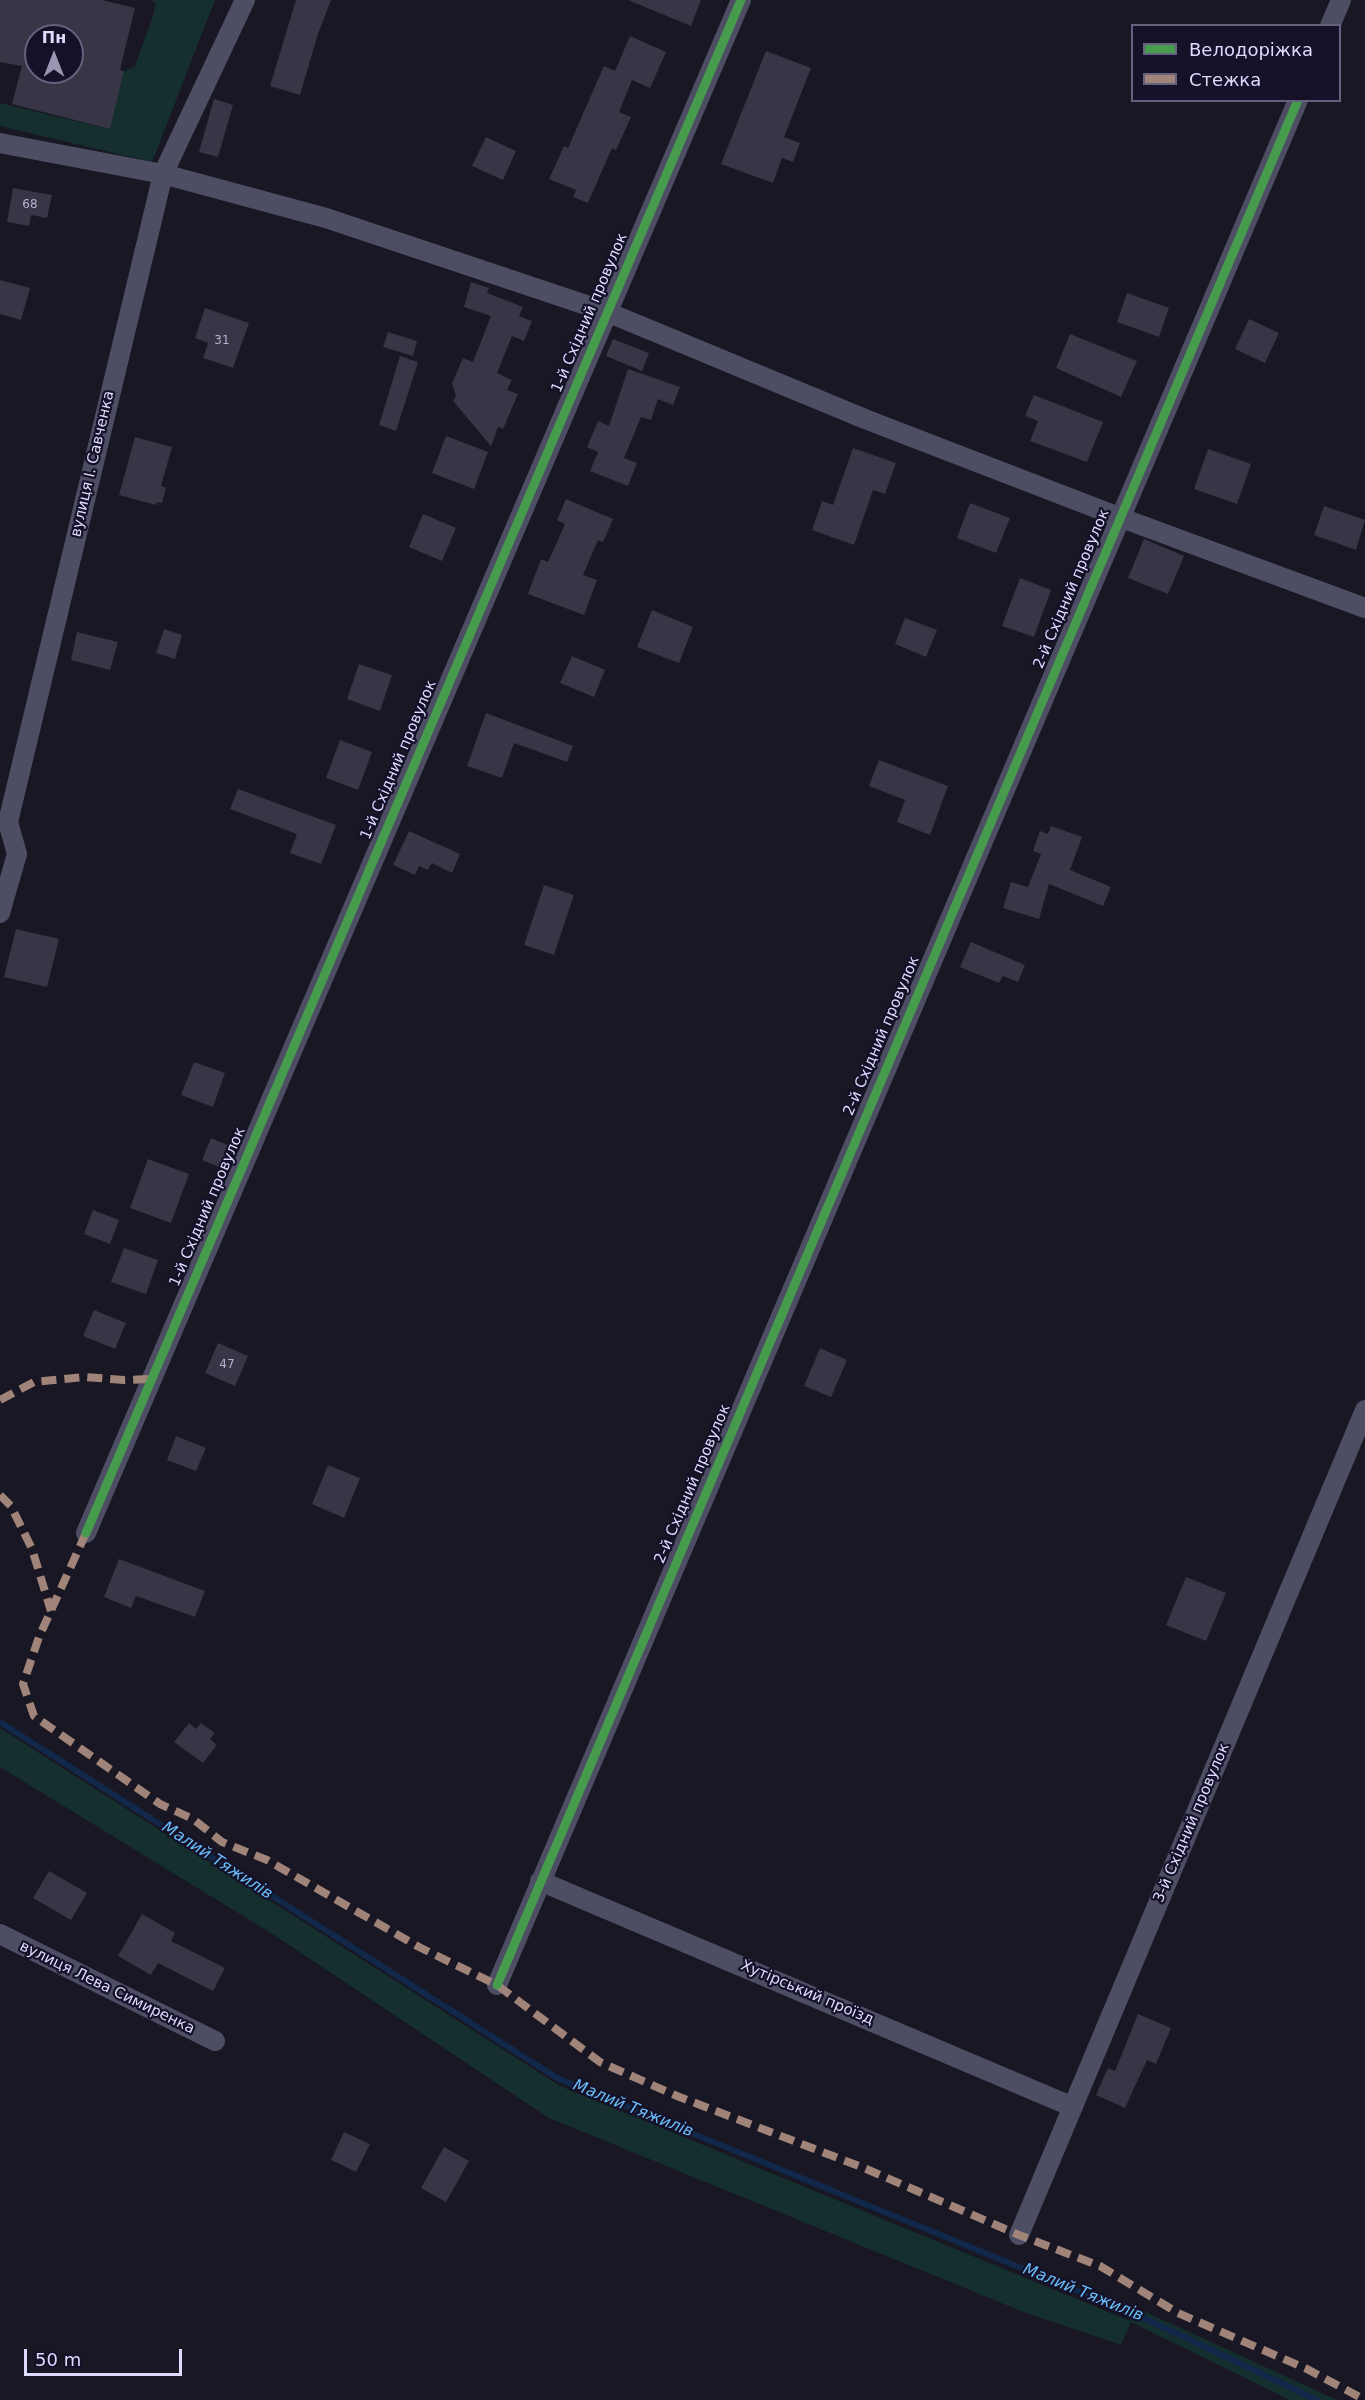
<!DOCTYPE html>
<meta charset="utf-8">
<style>
body{margin:0}
#map{position:relative;width:1365px;height:2400px;overflow:hidden;background:#181723;font-family:"DejaVu Sans",sans-serif}
canvas{display:block}
.legend{position:absolute;left:1131px;top:24px;width:210px;height:78px;box-sizing:border-box;background:#141129;border:2px solid #64627e;margin:0;padding:8px 10px;list-style:none;font-size:18px;color:#dddbfe}
.legend li{display:flex;align-items:center;gap:12px;height:30px}
.legend b{width:30px;border:2px solid #64627e}
.north{position:absolute;left:24px;top:24px;width:60px;height:60px;box-sizing:border-box;background:#141129;border:2px solid #64627e;border-radius:50%;rotate:0deg;font-size:16px;font-weight:700;line-height:24px;text-align:center;color:#dddbfe}
.north::after{content:'';display:block;margin:auto;width:21px;height:27px;background:#9896b1;clip-path:polygon(50% 0,100% 100%,50% 72%,0 100%)}
.scale{position:absolute;left:24px;top:2349px;width:158px;height:27px;box-sizing:border-box;border:3px solid #dddbfe;border-top:0;padding-left:8px;font-size:18px;line-height:21px;white-space:nowrap;color:#dddbfe;-webkit-text-stroke:4px #141129;paint-order:stroke}
</style>
<div id="map">
<canvas width="1365" height="2400"></canvas>
<ul class="legend">
<li><b style="height:8px;background:#469c4c"></b>Велодоріжка</li>
<li><b style="height:8px;background:#a18479"></b>Стежка</li>
</ul>
<div class="north">Пн</div>
<div class="scale">50 m</div>
</div>
<script>
const context = document.querySelector('canvas').getContext('2d');
context.lineJoin = 'round';
function fillPath(path, color) {
  context.fillStyle = color;
  context.fill(path, 'evenodd');
}
function shape(rows) {
  const path = new Path2D();
  for (const r of rows) {
    path.moveTo(r[0], r[1]);
    for (let i = 2; i < r.length; i += 2) path.lineTo(r[i], r[i + 1]);
  }
  return path;
}
function strokePath(path, color, width, dash) {
  context.strokeStyle = color;
  context.lineWidth = width;
  context.lineCap = dash ? 'butt' : 'round';
  context.setLineDash(dash || []);
  context.stroke(path);
}
function write(font, color, halo, rows, align = 'center') {
  context.font = font + ' "DejaVu Sans",sans-serif';
  context.lineWidth = 4.5;
  context.setLineDash([]);
  context.textBaseline = 'middle';
  context.strokeStyle = halo;
  context.fillStyle = color;
  for (const [text, x, y, turn = 0] of rows) {
    context.save();
    context.translate(x, y);
    context.rotate((+turn || 0) * Math.PI / 180);
    context.textAlign = isNaN(turn) ? turn : align;
    if (halo) context.strokeText(text, 0, 0);
    context.fillText(text, 0, 0);
    context.restore();
  }
}
const green = shape([
 [149,0,215,0,152,162,0,126,0,103,109,129,124,71,135,66,153,16,156,2],
 [0,1728,560,2086,1130,2321,1137,2308,1337,2400,1290,2400,1131,2322,1121,2345,1026,2313,549,2118,274,1935,0,1767]
]);
const stream = shape([
 [0,1722,557,2078,1146,2319,1317,2400]
]);
const building = shape([
 [0,0,102,0,135,8,120,70,124,71,110,129,12,104,22,66,0,62],
 [36,36,72,36,72,72,36,72],
 [296,0,331,0,318,34,300,95,270,86],
 [628,0,701,0,691,26],
 [630,36,666,52,650,88,632,80,619,112,631,117,616,150,612,148,588,203,573,197,576,190,549,179,564,146,568,148,604,66,615,71],
 [766,51,811,68,784,137,800,143,793,162,782,158,773,183,721,164],
 [214,99,233,105,218,157,199,152],
 [486,137,516,151,503,180,472,166],
 [13,188,52,195,47,218,31,215,29,226,7,222],
 [0,280,30,288,21,320,0,314],
 [471,282,489,288,487,293,523,307,519,316,532,321,524,341,512,336,497,373,512,380,507,390,518,394,503,429,498,427,491,446,453,401,456,396,452,383,463,358,473,362,491,316,464,307],
 [1127,293,1169,308,1159,337,1117,322],
 [205,308,249,323,233,368,203,358,208,343,195,338],
 [1249,319,1279,333,1265,363,1235,349],
 [388,332,417,341,413,356,383,347],
 [1070,334,1137,361,1121,397,1056,368],
 [613,339,649,353,642,371,606,356],
 [400,356,418,362,396,431,379,425],
 [628,369,680,387,673,405,658,399,651,420,641,417,624,458,637,463,628,486,590,471,598,452,587,447,598,421,609,426],
 [1034,395,1103,422,1087,462,1030,441,1038,421,1025,416],
 [446,436,488,452,474,489,432,473],
 [135,437,172,447,161,486,166,488,162,503,157,502,156,505,119,495],
 [853,448,896,463,885,494,873,490,854,545,812,530,822,501,833,505],
 [1208,449,1251,464,1237,504,1194,489],
 [566,499,613,519,603,542,598,540,583,575,597,580,584,615,528,594,541,559,548,562,565,524,557,520],
 [970,503,1010,518,996,553,957,538],
 [1324,506,1365,520,1356,550,1314,535],
 [423,514,456,528,442,561,409,547],
 [1144,539,1184,556,1168,594,1128,578],
 [1020,578,1051,590,1034,637,1002,626],
 [652,610,693,627,679,663,637,647],
 [905,618,937,630,926,657,895,644],
 [164,629,182,635,175,659,156,653],
 [77,632,118,642,110,670,71,660],
 [572,656,605,670,594,697,560,683],
 [359,664,392,675,380,711,347,699],
 [486,713,573,746,567,762,514,743,502,778,467,766],
 [340,740,372,752,358,790,326,778],
 [879,760,948,786,930,835,897,822,905,800,869,786],
 [238,789,336,825,321,864,290,853,297,834,230,809],
 [1051,826,1082,837,1070,870,1111,887,1103,906,1049,884,1039,919,1003,908,1011,882,1028,887,1041,854,1033,851,1040,831,1048,834],
 [409,831,460,854,452,873,432,863,428,870,419,866,415,875,393,865],
 [544,885,574,895,554,955,524,945],
 [16,929,59,939,47,987,4,977],
 [971,942,1025,965,1018,982,1003,976,999,983,960,967],
 [194,1062,225,1073,213,1107,181,1095],
 [211,1138,230,1146,221,1168,202,1160],
 [148,1159,189,1174,171,1223,130,1208],
 [93,1210,119,1220,110,1244,84,1234],
 [124,1248,158,1260,146,1294,111,1282],
 [94,1310,126,1323,115,1349,83,1336],
 [218,1343,248,1356,235,1386,205,1373],
 [820,1348,847,1360,831,1397,804,1386],
 [176,1436,206,1448,196,1471,167,1460],
 [328,1465,360,1478,344,1518,312,1504],
 [119,1559,205,1591,195,1617,136,1596,131,1608,104,1597],
 [1186,1577,1226,1593,1206,1641,1166,1625],
 [189,1723,196,1729,201,1723,215,1733,210,1739,217,1745,203,1763,174,1742],
 [49,1871,87,1893,71,1920,33,1898],
 [142,1914,175,1933,171,1941,225,1968,213,1991,158,1963,151,1975,118,1956],
 [1138,2014,1171,2028,1156,2064,1147,2060,1125,2108,1096,2095,1108,2068,1115,2071],
 [344,2132,370,2144,356,2172,331,2160],
 [444,2147,469,2161,446,2202,421,2188]
]);
const minor = shape([
 [245,0,163,174,326,218,607,312,865,419,1119,517,1365,608],
 [1330,26,1341,0],
 [0,143,163,174,8,822,17,854,0,913],
 [86,1533,741,0],
 [540,1881,1073,2107],
 [0,1934,215,2041],
 [497,1985,1298,100],
 [1019,2235,1365,1410]
]);
const quiet = shape([
 [0,1400,34,1382,85,1377,124,1380,151,1379],
 [0,1495,11,1506,32,1549,51,1611],
 [86,1533,39,1637,23,1684,34,1716,160,1804,193,1819,222,1842,267,1860,419,1947,497,1985,600,2062,677,2096,864,2168,1019,2235,1100,2266,1178,2313,1307,2369,1365,2400]
]);
const cycleway = shape([
 [86,1533,741,0],
 [497,1985,1298,100]
]);
const numberNames = [
 ["68",30,205],
 ["31",222,341],
 ["47",227,1365]
];
const streetNames = [
 ["1-й Східний провулок",590,313,-67],
 ["вулиця І. Савченка",93,464,-77],
 ["2-й Східний провулок",1072,589,-67],
 ["1-й Східний провулок",399,760,-67],
 ["2-й Східний провулок",882,1036,-67],
 ["1-й Східний провулок",208,1207,-67],
 ["2-й Східний провулок",693,1484,-67],
 ["3-й Східний провулок",1192,1823,-67],
 ["вулиця Лева Симиренка",107,1988,26],
 ["Хутірський проїзд",807,1993,23]
];
const waterNames = [
 ["Малий Тяжилів",217,1861,33],
 ["Малий Тяжилів",633,2109,22],
 ["Малий Тяжилів",1083,2293,22]
];
fillPath(green, '#152f2f');
strokePath(stream, '#11284a', 6);
fillPath(building, '#373546');
strokePath(minor, '#4d4d64', 20);
strokePath(quiet, '#a18479', 8, [15, 8]);
strokePath(cycleway, '#469c4c', 9);
write('12px', '#b4b2d0', null, numberNames);
write('15px', '#dddbfe', '#141129', streetNames);
write('italic 16px', '#6bbefb', '#141129', waterNames);
</script>
